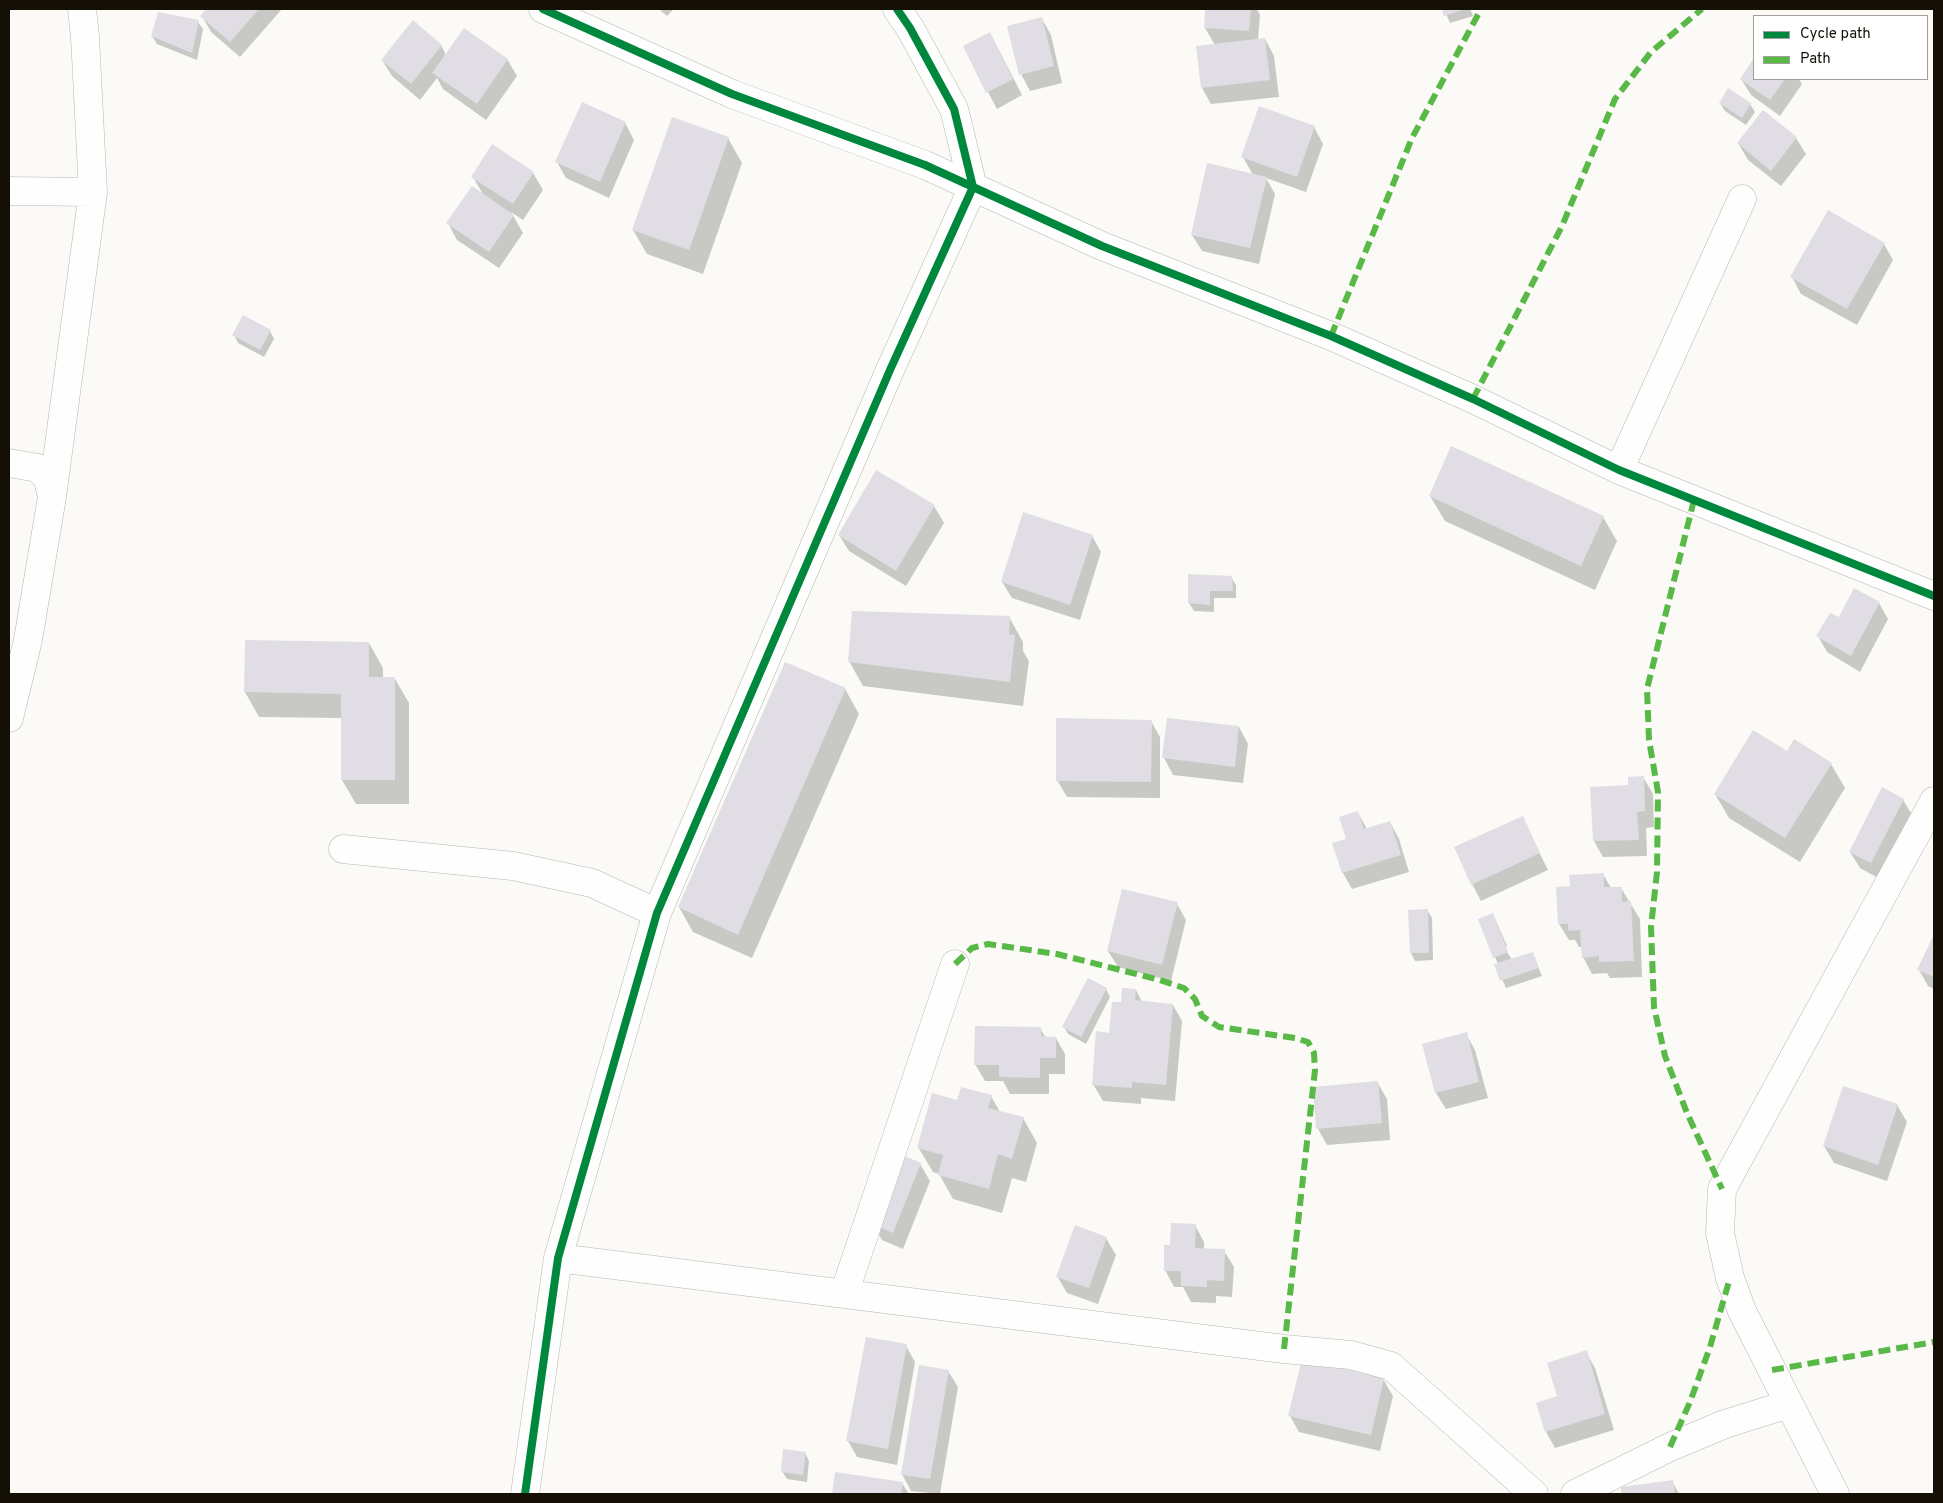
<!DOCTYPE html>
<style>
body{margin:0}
#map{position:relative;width:1943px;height:1503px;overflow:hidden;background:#fbfaf6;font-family:Overpass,sans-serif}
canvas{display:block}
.frame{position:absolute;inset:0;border:10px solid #141005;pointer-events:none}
.legend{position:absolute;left:1753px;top:15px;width:175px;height:65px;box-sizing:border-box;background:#fff;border:1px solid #a19f9b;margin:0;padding:6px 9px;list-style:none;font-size:15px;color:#141005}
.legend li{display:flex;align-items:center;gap:10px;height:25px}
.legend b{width:25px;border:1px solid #a19f9b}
</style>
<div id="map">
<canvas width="1943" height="1503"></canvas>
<div class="frame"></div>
<ul class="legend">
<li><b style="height:6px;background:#00873e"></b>Cycle path</li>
<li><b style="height:6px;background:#58b947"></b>Path</li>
</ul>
</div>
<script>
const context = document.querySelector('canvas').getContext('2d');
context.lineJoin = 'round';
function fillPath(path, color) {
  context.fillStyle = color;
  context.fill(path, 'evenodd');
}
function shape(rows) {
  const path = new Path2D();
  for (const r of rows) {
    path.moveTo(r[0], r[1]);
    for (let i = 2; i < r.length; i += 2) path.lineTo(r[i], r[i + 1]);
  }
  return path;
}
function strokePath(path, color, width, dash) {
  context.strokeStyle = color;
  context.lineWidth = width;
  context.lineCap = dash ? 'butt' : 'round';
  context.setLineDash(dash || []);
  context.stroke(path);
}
const shadow = shape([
 [208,9,282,9,240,57,211,32,202,16],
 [659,9,674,9,667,16],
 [1206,9,1257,9,1260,15,1258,40,1265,39,1274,56,1279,97,1211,104,1202,88,1215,45,1205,28],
 [1444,9,1470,9,1473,16,1450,23],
 [1042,19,1051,35,1062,83,1030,91,1021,74],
 [198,22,203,29,197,60,157,44,152,36],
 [441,45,446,55,507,59,517,76,486,120,443,89,437,78,420,100,392,76,382,60],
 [964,47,999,50,1022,95,997,109],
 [1754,60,1754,79,1799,79,1802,84,1780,116,1751,95,1741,79],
 [1720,103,1750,104,1755,112,1746,125,1725,111],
 [1763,112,1796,138,1806,154,1781,186,1748,160,1738,143],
 [625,123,634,140,609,198,566,178,557,162],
 [1314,127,1323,144,1306,192,1266,178,1275,194,1259,264,1202,251,1192,235,1253,175,1243,157],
 [728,138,742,163,703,274,647,254,633,230],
 [493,146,533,173,543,190,523,220,511,212,523,233,499,268,457,240,448,223,484,196,473,177],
 [1884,244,1893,260,1857,325,1801,294,1792,277],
 [270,331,274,339,264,357,238,343,234,335],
 [877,472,934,506,944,523,906,586,849,551,839,535],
 [1430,496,1603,517,1617,541,1595,590,1445,521],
 [1092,536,1101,552,1080,620,1012,598,1002,582],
 [1231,577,1236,585,1236,598,1214,598,1214,612,1194,611,1189,603],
 [1879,603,1888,619,1860,672,1827,652,1818,636,1839,618],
 [1009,617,1023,642,1023,651,1029,661,1023,706,863,686,849,661],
 [246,642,369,643,383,668,383,679,395,679,409,703,409,804,356,804,342,780,342,718,259,717,245,692],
 [845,689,859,714,752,958,693,932,679,907],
 [1151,721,1160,737,1160,798,1067,797,1057,780],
 [1239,727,1248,744,1243,783,1173,775,1164,758],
 [1787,753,1831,764,1845,788,1800,862,1729,818,1715,794],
 [1643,777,1653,794,1654,827,1646,828,1647,856,1603,857,1594,841,1629,786],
 [1903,800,1913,816,1880,879,1860,868,1850,852],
 [1358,813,1367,829,1390,822,1399,839,1409,872,1352,889,1343,873,1334,844,1348,840],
 [1522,818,1548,870,1481,901,1472,884],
 [1603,874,1611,888,1621,888,1640,919,1642,977,1610,978,1607,973,1592,974,1583,957,1582,947,1579,947,1575,940,1569,940,1559,924],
 [1177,904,1186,920,1171,981,1118,967,1108,951],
 [1427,910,1432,918,1433,960,1415,961,1411,953],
 [1493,914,1507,946,1504,947,1512,960,1533,954,1542,976,1506,988,1496,965,1498,964,1479,920],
 [1934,937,1934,989,1928,986,1919,970],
 [1106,989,1110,997,1086,1044,1068,1034,1064,1027],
 [1136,990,1142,1002,1173,1005,1182,1021,1175,1101,1141,1098,1141,1104,1103,1101,1093,1084,1122,1004],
 [1040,1028,1046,1038,1056,1038,1065,1054,1065,1074,1049,1074,1049,1094,1010,1094,1003,1081,985,1081,975,1064],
 [1466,1034,1475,1050,1488,1098,1446,1109,1436,1093,1423,1044],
 [1377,1082,1387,1099,1390,1140,1327,1145,1318,1129],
 [991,1096,1000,1112,1023,1118,1037,1143,1026,1182,1012,1178,1002,1213,953,1199,939,1174,933,1172,918,1147,958,1102],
 [1897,1105,1907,1122,1887,1181,1834,1163,1824,1146],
 [920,1164,930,1181,903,1249,882,1240,873,1224],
 [1195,1225,1204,1242,1204,1250,1224,1251,1234,1267,1232,1297,1216,1296,1216,1303,1191,1302,1183,1287,1174,1287,1165,1270,1172,1246],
 [1106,1238,1116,1255,1098,1304,1067,1293,1057,1276],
 [906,1346,915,1362,897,1465,857,1457,848,1441],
 [1586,1352,1595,1368,1614,1430,1555,1448,1546,1432,1559,1397],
 [948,1371,958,1387,940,1494,911,1491,902,1474],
 [1383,1379,1393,1396,1380,1451,1299,1432,1290,1416],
 [805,1453,809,1461,807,1482,787,1479,782,1471],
 [836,1474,902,1483,909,1494,833,1494],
 [1672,1481,1679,1494,1623,1494,1622,1488]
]);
const building = shape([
 [206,9,259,9,230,42,200,16],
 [1205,9,1251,9,1249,31,1204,28],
 [1442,9,1466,9,1444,16],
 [158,12,199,20,192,53,151,36],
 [1042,17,1054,66,1019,75,1007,26],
 [413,20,442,45,411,84,381,60],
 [464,28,508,59,477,104,432,73],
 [990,32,1013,79,986,93,963,46],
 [1265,38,1270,80,1201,88,1196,46],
 [1754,58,1754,79,1785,79,1770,100,1740,79],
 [1728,88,1751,103,1742,118,1719,103],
 [582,102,626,122,600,182,555,162],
 [1259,106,1315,126,1297,177,1241,157],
 [1763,110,1797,137,1771,171,1737,143],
 [672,117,729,137,689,250,632,230],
 [492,144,534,172,513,204,471,177],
 [1207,163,1267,177,1250,248,1191,235],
 [472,186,514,215,489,252,446,223],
 [1828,210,1885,243,1847,309,1790,277],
 [243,315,271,330,260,350,232,335],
 [1451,446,1604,516,1581,566,1429,496],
 [876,470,935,505,896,571,838,535],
 [1023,512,1093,535,1070,605,1001,582],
 [1188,574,1232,576,1233,591,1210,591,1210,605,1188,603],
 [1854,588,1880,602,1851,656,1816,636,1830,613,1839,617],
 [852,611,1010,616,1009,634,1015,635,1010,682,848,662],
 [245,640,369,642,369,677,395,677,395,780,341,780,341,694,244,692],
 [785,662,846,688,738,935,678,907],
 [1056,718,1152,720,1151,782,1056,781],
 [1167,718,1239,726,1235,767,1162,758],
 [1753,730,1787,751,1794,739,1832,763,1785,838,1714,794],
 [1644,776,1645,811,1637,812,1639,840,1593,841,1590,787,1628,785,1628,777],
 [1882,787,1904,799,1871,863,1849,852],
 [1358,811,1364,829,1390,821,1401,855,1342,873,1332,843,1346,839,1339,817],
 [1523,816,1540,853,1471,885,1454,847],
 [1604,873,1604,887,1622,887,1622,902,1631,901,1634,961,1599,962,1599,956,1582,958,1580,930,1568,931,1568,924,1558,924,1556,887,1570,886,1569,875],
 [1122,889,1178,902,1162,965,1107,951],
 [1428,909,1429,953,1410,953,1408,910],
 [1493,913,1508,952,1493,958,1478,919],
 [1934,934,1934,977,1917,970],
 [1533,952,1539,968,1500,981,1494,964],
 [1088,978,1107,988,1081,1037,1062,1027],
 [1122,988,1136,989,1135,1000,1173,1004,1166,1085,1132,1082,1132,1088,1092,1085,1096,1031,1109,1033,1112,1002,1121,1002],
 [975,1026,1041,1027,1041,1036,1056,1037,1056,1058,1040,1058,1040,1078,999,1077,999,1065,974,1065],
 [1467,1032,1479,1082,1435,1093,1422,1044],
 [1378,1081,1382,1123,1316,1129,1313,1087],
 [1843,1086,1898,1104,1878,1165,1823,1146],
 [961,1087,992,1095,988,1108,1024,1117,1012,1159,998,1154,989,1189,938,1175,943,1155,917,1148,932,1093,957,1100],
 [900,1154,921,1163,893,1233,872,1224],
 [1171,1223,1196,1224,1195,1248,1225,1249,1224,1281,1207,1280,1207,1287,1181,1286,1181,1271,1164,1271,1164,1245,1170,1245],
 [1075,1225,1107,1237,1089,1288,1056,1277],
 [866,1337,907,1344,888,1449,846,1441],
 [1587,1350,1605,1414,1545,1432,1536,1403,1557,1396,1547,1363],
 [1302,1359,1384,1378,1371,1435,1288,1416],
 [919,1365,949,1370,930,1479,901,1475],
 [783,1449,806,1452,803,1475,781,1472],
 [835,1472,903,1482,901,1494,832,1494],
 [1673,1480,1675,1494,1621,1494,1621,1487]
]);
const minor = shape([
 [543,9,732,94,925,165,1102,246,1331,336,1473,399,1619,470,1934,596],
 [9,191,93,192],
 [9,463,38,468,48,479,52,497,28,640,9,718],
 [1619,470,1742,199],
 [52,497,93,192,85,37,82,9],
 [343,849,513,866,592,883,657,913],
 [558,1258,1284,1349,1351,1355,1391,1366,1534,1494],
 [844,1294,955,964],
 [525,1494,558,1258,657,913,890,370,973,187,954,109,910,28,897,9],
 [1575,1494,1670,1447,1725,1424,1789,1404],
 [1835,1494,1742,1311,1730,1278,1720,1233,1722,1189,1934,801]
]);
const quiet = shape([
 [1331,336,1412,138,1481,9],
 [1473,399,1562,226,1615,99,1651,52,1702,9],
 [1694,500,1647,689,1649,740,1658,792,1657,872,1651,927,1654,1007,1665,1056,1687,1113,1722,1189],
 [955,964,972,948,988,944,1057,954,1160,980,1184,988,1195,999,1202,1016,1219,1027,1295,1038,1308,1042,1314,1053,1315,1070,1284,1349],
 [1772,1370,1934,1342],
 [1670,1447,1690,1402,1710,1347,1730,1278]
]);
const cycleway = shape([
 [543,9,732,94,925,165,1102,246,1331,336,1473,399,1619,470,1934,596],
 [525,1494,558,1258,657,913,890,370,973,187,954,109,910,28,897,9]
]);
fillPath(shadow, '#0003');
fillPath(building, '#e0dde4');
strokePath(minor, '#b8b6ae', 29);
strokePath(minor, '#fefefe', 28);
strokePath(quiet, '#58b947', 6, [12, 6]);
strokePath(cycleway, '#00873e', 8);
</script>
